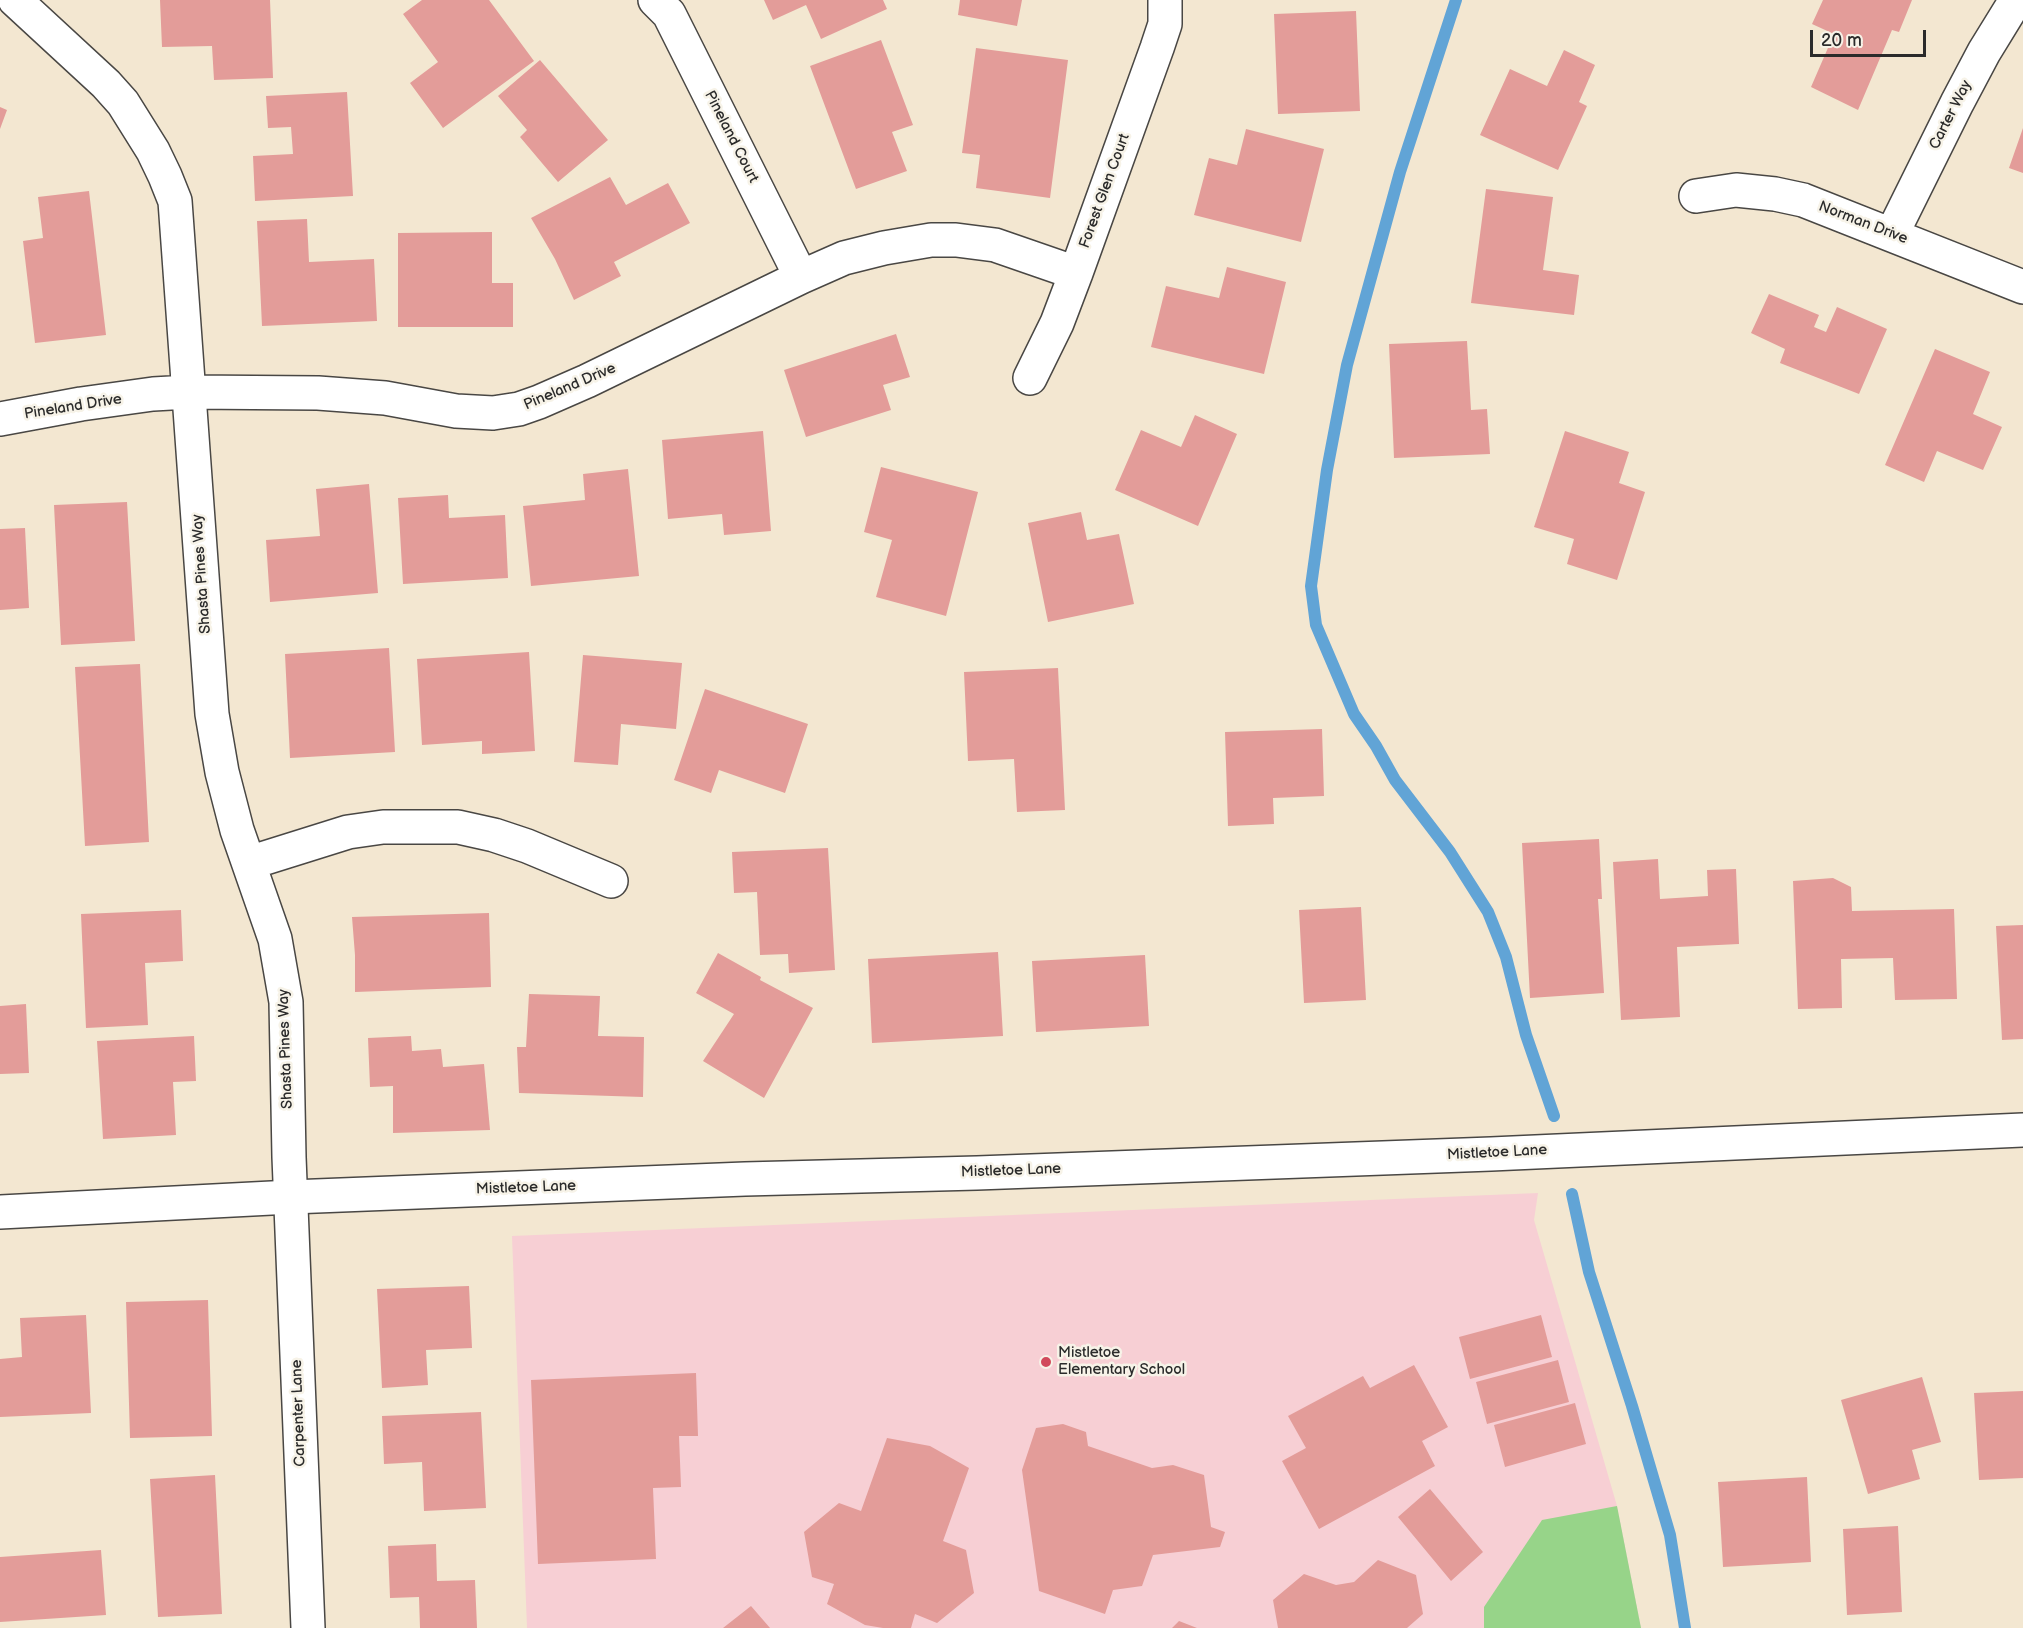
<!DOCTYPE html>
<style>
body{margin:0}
#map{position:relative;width:2023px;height:1628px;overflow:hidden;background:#f3e7d1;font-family:"Balsamiq Sans",sans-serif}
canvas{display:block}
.scale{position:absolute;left:1810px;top:30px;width:116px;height:27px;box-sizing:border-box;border:3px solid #2b2b2b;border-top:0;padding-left:8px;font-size:18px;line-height:21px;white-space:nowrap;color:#2b2b2b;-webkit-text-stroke:4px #f7f3e8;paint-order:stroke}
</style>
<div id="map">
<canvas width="2023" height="1628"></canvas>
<div class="scale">20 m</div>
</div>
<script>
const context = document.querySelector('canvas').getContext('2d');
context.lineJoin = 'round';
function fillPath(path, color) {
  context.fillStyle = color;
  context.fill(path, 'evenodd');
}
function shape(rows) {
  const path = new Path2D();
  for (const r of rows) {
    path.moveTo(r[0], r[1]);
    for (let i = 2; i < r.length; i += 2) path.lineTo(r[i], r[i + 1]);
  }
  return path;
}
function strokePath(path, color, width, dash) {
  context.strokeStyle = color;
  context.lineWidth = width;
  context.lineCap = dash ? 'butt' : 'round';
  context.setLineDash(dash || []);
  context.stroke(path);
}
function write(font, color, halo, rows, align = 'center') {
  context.font = font + ' "Balsamiq Sans",sans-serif';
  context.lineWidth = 5;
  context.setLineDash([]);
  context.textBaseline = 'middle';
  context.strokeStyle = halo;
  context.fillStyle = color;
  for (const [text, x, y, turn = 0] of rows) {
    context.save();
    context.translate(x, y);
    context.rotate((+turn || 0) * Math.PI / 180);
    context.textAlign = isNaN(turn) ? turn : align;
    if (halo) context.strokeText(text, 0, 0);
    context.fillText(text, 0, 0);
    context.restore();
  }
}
const built = shape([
 [1538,1193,1534,1220,1617,1506,1641,1628,527,1628,512,1236]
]);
const green = shape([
 [1617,1506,1641,1628,1484,1628,1484,1607,1542,1520]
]);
const stream = shape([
 [1456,0,1400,172,1347,365,1327,470,1311,586,1316,625,1354,714,1376,746,1395,780,1450,852,1488,912,1506,957,1526,1035,1554,1116],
 [1572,1194,1589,1272,1632,1406,1670,1535,1685,1628]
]);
const building = shape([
 [160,0,270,0,273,78,214,80,212,46,162,47],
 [422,0,489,0,534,61,443,128,410,83,438,62,403,14],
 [764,0,883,0,887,9,821,39,806,5,773,20],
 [960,0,1022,0,1017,26,958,15],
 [1823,0,1912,0,1899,32,1892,30,1858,110,1811,87,1834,34,1812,24],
 [1356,11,1360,111,1278,114,1274,14],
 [881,40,913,125,892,132,907,171,856,189,810,66],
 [976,48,1068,60,1050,198,976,188,980,155,962,153],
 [1564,50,1595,65,1579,102,1587,106,1558,170,1480,135,1510,69,1547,86],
 [540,60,608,140,558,182,520,137,527,130,498,96],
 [347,92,353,196,255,201,253,156,293,154,291,127,268,128,266,96],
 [0,107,7,110,0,129],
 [2023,128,2023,173,2009,168],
 [1246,129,1324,149,1301,242,1194,215,1209,158,1237,165],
 [610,177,626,205,668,183,690,223,614,262,621,276,574,300,555,259,531,218],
 [1486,189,1553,197,1543,270,1579,275,1574,315,1471,303],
 [89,191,106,335,35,343,23,241,43,238,38,197],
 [307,219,309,262,374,259,377,321,262,326,257,221],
 [492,232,492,283,513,283,513,327,398,327,398,233],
 [1227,267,1286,282,1264,374,1151,347,1166,286,1219,298],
 [1769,294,1819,315,1814,327,1826,332,1837,307,1887,329,1859,394,1780,363,1785,349,1751,333],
 [896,334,910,377,883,385,891,410,806,437,784,370],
 [1467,341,1471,410,1487,409,1490,454,1394,458,1389,344],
 [1935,349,1990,372,1973,414,2002,427,1983,470,1937,451,1924,482,1885,465],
 [1195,415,1237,434,1198,526,1115,490,1141,430,1181,447],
 [763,431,771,531,724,535,722,514,668,519,662,440],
 [1565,431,1629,452,1619,483,1645,492,1617,580,1567,564,1574,539,1534,527],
 [881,467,978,492,946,616,876,597,892,540,864,532],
 [628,469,639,576,531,586,523,506,585,500,583,474],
 [369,484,378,593,270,602,266,540,320,536,316,489],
 [448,495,449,518,505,515,508,578,403,584,398,498],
 [127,502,135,641,61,645,54,505],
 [1081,512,1087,540,1119,534,1134,604,1048,622,1028,523],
 [25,528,29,608,0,610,0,529],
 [389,648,395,752,290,758,285,654],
 [529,652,535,751,482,754,482,741,422,745,417,659],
 [583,655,682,663,676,729,621,724,618,765,574,762],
 [140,664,149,842,85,846,75,667],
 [1058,668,1065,810,1017,812,1014,759,968,761,964,672],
 [705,689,808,724,785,793,719,770,711,793,674,780],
 [1322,729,1324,796,1273,798,1274,824,1228,826,1225,732],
 [1599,839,1602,899,1598,899,1604,993,1530,998,1522,843],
 [828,848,835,970,789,973,788,954,760,955,757,892,734,893,732,852],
 [1658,859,1660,899,1708,896,1707,870,1736,869,1739,944,1677,947,1680,1017,1621,1020,1613,862],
 [1833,878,1851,887,1852,911,1954,909,1957,999,1895,1000,1893,958,1841,959,1842,1008,1798,1009,1793,881],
 [1361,907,1366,1000,1304,1003,1299,910],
 [181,910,183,961,145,963,148,1025,86,1028,81,914],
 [489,913,491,987,355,992,355,955,352,917],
 [2023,925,2023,1039,2002,1040,1996,926],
 [998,952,1003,1036,872,1043,868,959],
 [718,953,761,977,760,980,813,1008,764,1098,703,1061,734,1014,696,993],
 [1145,955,1149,1026,1036,1032,1032,961],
 [529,994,600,996,598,1036,644,1037,643,1097,519,1093,517,1047,526,1047],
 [26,1004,29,1073,0,1074,0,1006],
 [194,1036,196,1081,173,1082,176,1135,103,1139,97,1041],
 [411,1036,412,1051,441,1049,443,1067,484,1064,490,1130,393,1133,393,1086,370,1087,368,1038],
 [469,1286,472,1348,426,1350,428,1385,382,1388,377,1289],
 [208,1300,212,1436,130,1438,126,1302],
 [86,1315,91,1413,0,1417,0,1359,22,1357,20,1318],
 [1541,1315,1552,1357,1470,1379,1459,1337],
 [1558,1360,1569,1402,1487,1424,1476,1382],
 [1414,1365,1448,1427,1422,1441,1435,1466,1319,1529,1282,1461,1306,1448,1288,1416,1363,1376,1370,1388],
 [696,1373,698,1436,679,1436,681,1487,653,1488,656,1559,538,1564,531,1380],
 [1922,1377,1941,1442,1912,1450,1920,1479,1868,1494,1841,1400],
 [2023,1391,2023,1478,1979,1480,1974,1393],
 [1575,1403,1586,1444,1505,1467,1494,1425],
 [481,1412,486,1508,424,1511,422,1462,384,1464,382,1416],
 [1063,1424,1086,1432,1088,1446,1152,1468,1173,1465,1204,1475,1211,1527,1225,1532,1220,1547,1153,1555,1142,1586,1113,1590,1105,1614,1039,1591,1022,1470,1036,1428],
 [887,1438,930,1446,969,1468,943,1541,966,1550,974,1593,937,1623,915,1614,911,1628,883,1628,865,1625,827,1604,834,1584,812,1577,804,1532,839,1503,861,1511],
 [215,1475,222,1614,158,1617,150,1479],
 [1807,1477,1811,1562,1723,1567,1718,1482],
 [1430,1489,1483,1552,1451,1581,1398,1517],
 [1898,1526,1902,1612,1847,1615,1843,1529],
 [436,1544,437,1581,475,1580,477,1628,420,1628,419,1597,390,1598,388,1546],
 [101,1550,106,1615,0,1622,0,1557],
 [1378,1560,1416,1575,1423,1614,1407,1628,1278,1628,1273,1600,1304,1574,1336,1585,1354,1582],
 [751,1606,770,1628,723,1628],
 [1179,1621,1197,1628,1172,1628]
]);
const street = shape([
 [15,0,106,84,123,103,153,151,165,176,175,201,212,714,222,772,237,830,275,939,286,1002,289,1157,308,1628],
 [655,0,669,14,801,277],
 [1696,196,1736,190,1775,194,1803,200,2023,287],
 [1892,234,1957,103,1984,52,2016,0],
 [1030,378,1057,323,1076,273,1157,48,1165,24,1165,0],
 [0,419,81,404,153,394,189,392,318,393,385,398,456,411,493,413,519,409,539,402,587,381,801,277,844,258,884,248,931,240,956,240,995,245,1076,273],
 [249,863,348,832,383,827,458,827,494,835,527,846,611,881]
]);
const secondary = shape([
 [0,1212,291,1197,745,1179,977,1173,1491,1154,2023,1130]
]);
const markers = [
 [1046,1362,6,"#d1495b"]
];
const streetNames = [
 ["Carter Way",1951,115,-63],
 ["Pineland Court",731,137,63],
 ["Forest Glen Court",1105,191,-70],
 ["Norman Drive",1863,223,21],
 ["Pineland Drive",570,387,-23],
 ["Pineland Drive",73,407,-9],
 ["Shasta Pines Way",202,574,-94],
 ["Shasta Pines Way",286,1049,-92],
 ["Mistletoe Lane",1497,1153,-3],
 ["Mistletoe Lane",1011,1171,-2],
 ["Mistletoe Lane",526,1188,-2],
 ["Carpenter Lane",299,1413,-92]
];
const poiNames = [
 ["Mistletoe",1058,1353],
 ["Elementary School",1058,1370]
];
fillPath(built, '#f7cfd4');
fillPath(green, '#97d489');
strokePath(stream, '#61a4d6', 12);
fillPath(building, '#e39c99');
strokePath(street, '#494744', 36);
strokePath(secondary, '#494744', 36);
strokePath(street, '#fff', 33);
strokePath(secondary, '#fff', 33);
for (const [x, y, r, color] of markers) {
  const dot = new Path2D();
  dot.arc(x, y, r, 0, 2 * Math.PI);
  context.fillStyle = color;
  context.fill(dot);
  strokePath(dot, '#f7f3e8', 2);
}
write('15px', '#2b2b2b', '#f7f3e8', streetNames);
write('15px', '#2b2b2b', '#f7f3e8', poiNames, 'left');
</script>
